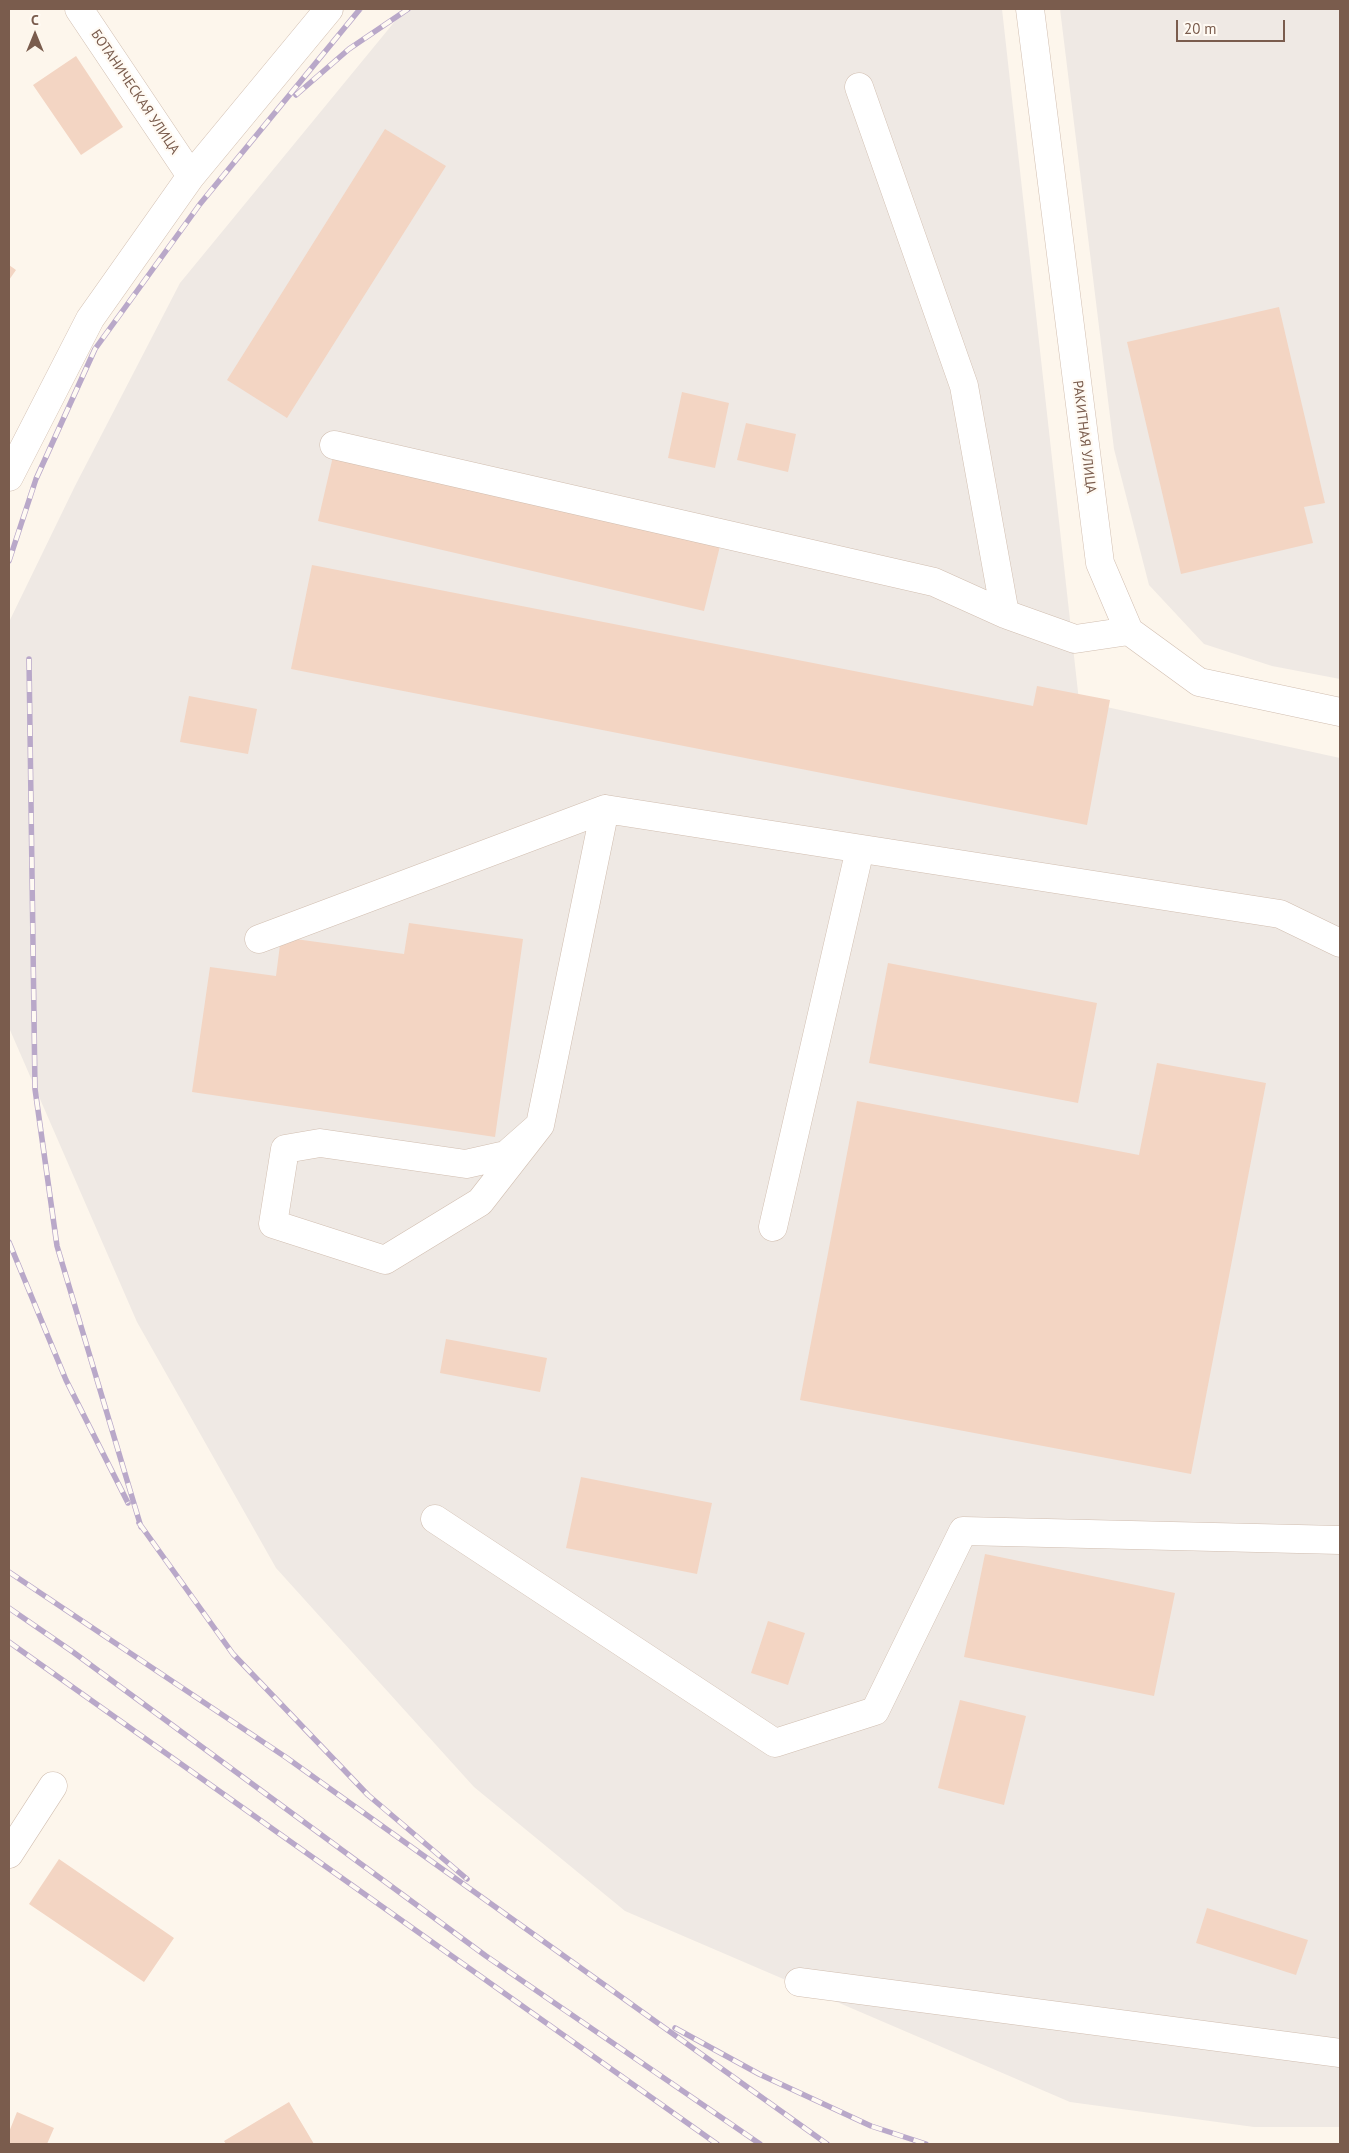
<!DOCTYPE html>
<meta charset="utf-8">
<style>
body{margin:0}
#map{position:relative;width:1349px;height:2153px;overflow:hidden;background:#fdf6ec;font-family:"PT Sans",sans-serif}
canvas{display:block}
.frame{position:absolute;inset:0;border:10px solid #7a5c4d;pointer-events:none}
.north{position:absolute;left:10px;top:10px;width:50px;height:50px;-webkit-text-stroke:4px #fffaf3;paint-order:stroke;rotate:0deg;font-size:14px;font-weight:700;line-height:20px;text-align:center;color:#7a5c4d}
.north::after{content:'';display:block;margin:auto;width:18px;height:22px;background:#7a5c4d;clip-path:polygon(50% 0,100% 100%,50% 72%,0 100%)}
.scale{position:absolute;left:1176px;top:20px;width:109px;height:22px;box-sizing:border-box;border:2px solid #7a5c4d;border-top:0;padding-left:6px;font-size:15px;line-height:18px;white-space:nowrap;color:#7a5c4d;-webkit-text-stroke:4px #fffaf3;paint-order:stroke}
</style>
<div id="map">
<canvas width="1349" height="2153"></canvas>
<div class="frame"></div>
<div class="north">С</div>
<div class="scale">20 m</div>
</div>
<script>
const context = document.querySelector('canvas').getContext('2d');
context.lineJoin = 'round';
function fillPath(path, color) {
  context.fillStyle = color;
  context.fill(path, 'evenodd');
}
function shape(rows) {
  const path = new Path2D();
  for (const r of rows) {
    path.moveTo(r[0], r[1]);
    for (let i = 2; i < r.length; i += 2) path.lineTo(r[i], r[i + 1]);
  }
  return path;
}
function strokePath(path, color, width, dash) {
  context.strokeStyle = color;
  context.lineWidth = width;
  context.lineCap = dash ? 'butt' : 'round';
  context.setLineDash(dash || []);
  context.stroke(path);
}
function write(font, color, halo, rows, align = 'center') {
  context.font = font + ' "PT Sans",sans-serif';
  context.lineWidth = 4.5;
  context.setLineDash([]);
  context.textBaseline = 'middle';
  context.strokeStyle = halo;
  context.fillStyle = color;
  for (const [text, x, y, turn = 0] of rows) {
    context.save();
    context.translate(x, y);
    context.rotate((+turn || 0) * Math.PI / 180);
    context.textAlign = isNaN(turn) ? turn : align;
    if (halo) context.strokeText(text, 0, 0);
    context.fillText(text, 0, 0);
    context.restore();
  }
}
const industrial = shape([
 [405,9,1002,9,1079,701,1340,758,1340,2127,1254,2127,1070,2102,625,1911,474,1787,276,1568,137,1322,10,1030,9,622,75,486,180,283],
 [1060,9,1340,9,1340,679,1272,666,1204,644,1149,585,1114,449]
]);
const building = shape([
 [76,56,123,127,81,155,33,85],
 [385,129,446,166,287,418,227,380],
 [9,265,16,270,9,280],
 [1279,307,1325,503,1304,507,1313,543,1181,574,1127,342],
 [682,392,729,403,715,468,668,458],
 [746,423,796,434,788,472,737,460],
 [334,452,721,542,704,611,318,521],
 [312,565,1033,706,1037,686,1110,700,1087,825,291,669],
 [189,696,257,709,248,754,180,742],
 [409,923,523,939,495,1137,192,1092,210,967,276,976,281,937,404,954],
 [888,963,1097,1003,1078,1103,869,1063],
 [1157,1063,1266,1083,1191,1474,800,1400,857,1101,1139,1155],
 [446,1339,547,1358,540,1392,440,1373],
 [581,1477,712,1503,697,1574,566,1548],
 [985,1554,1175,1593,1154,1696,964,1657],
 [768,1621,805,1633,788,1685,751,1673],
 [960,1700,1026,1716,1004,1805,938,1788],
 [59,1859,174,1938,144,1982,29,1904],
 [1207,1908,1308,1940,1296,1975,1196,1943],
 [289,2102,314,2144,226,2144,224,2141],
 [17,2112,54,2128,47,2144,9,2144,9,2132]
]);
const minor = shape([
 [79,9,191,176],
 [1030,9,1100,563,1129,631,1199,682,1340,712],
 [859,87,964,386,1005,614],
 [334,445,934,582,1005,614,1075,639,1129,631],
 [9,477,90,319,191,176,329,9],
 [259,939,605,809],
 [540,1125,506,1155,466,1164,320,1143,285,1149,273,1224,385,1260,480,1202,540,1125,605,809,1280,914,1340,943],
 [773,1227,860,849],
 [435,1519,775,1743,875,1711,963,1531,1340,1540],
 [9,1854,53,1786],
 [799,1982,1340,2053]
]);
const rail = shape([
 [296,95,349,49,408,9],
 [9,561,36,479,95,349,200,204,360,9],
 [29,659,35,1089,57,1246,141,1527],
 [9,1242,66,1380,128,1503],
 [139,1523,233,1654,368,1795,467,1879],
 [9,1572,287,1758,827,2144],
 [9,1608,73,1652,486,1956,760,2144],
 [9,1642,717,2144],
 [675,2028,759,2074,871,2126,926,2144]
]);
const streetNames = [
 ["БОТАНИЧЕСКАЯ УЛИЦА",135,92,56],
 ["РАКИТНАЯ УЛИЦА",1084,437,83]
];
fillPath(industrial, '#efe9e4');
fillPath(building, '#f3d5c3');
strokePath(minor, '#d1beb0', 29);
strokePath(minor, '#fff', 28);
strokePath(rail, '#b9a8c9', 5.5);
strokePath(rail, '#fffaf3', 4, [11]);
write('14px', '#7a5c4d', '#fffaf3', streetNames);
</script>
